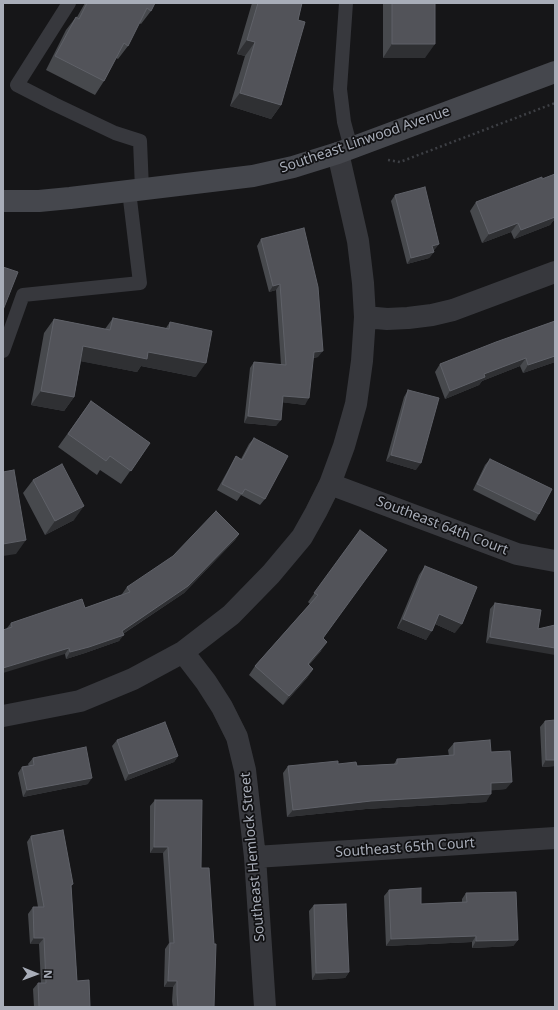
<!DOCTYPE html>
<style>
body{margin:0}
#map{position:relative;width:558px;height:1010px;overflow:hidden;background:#161618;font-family:"Noto Sans",sans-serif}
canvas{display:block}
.frame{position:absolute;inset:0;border:4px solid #a8adb8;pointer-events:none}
.north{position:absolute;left:16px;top:954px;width:40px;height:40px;-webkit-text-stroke:3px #111113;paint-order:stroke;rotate:91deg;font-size:11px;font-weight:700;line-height:16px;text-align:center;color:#a8adb8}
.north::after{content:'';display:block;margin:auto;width:14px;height:18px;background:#a8adb8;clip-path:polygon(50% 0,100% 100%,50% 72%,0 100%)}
</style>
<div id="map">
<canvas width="558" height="1010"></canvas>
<div class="frame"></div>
<div class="north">N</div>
</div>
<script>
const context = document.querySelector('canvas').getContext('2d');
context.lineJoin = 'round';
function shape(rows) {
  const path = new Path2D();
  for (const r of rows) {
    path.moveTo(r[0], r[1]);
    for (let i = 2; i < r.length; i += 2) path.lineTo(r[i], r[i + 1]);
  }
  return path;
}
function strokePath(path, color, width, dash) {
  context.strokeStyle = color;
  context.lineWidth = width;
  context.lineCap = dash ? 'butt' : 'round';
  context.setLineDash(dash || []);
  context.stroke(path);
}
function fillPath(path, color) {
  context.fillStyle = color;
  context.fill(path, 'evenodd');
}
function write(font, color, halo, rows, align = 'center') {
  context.font = font + ' "Noto Sans",sans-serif';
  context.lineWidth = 3.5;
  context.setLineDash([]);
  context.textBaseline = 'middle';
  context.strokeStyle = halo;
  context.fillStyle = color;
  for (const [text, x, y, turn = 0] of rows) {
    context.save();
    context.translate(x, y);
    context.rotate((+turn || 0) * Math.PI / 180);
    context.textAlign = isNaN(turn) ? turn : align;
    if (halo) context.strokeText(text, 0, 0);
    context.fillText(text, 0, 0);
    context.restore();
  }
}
const path = shape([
 [388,160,400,162,555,103]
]);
const service = shape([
 [69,3,17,85,54,104,115,133,140,141,142,189],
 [346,3,340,89,344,122,351,148],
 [3,351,23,295,140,283,129,191]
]);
const minor = shape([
 [365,317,387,319,408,318,432,315,453,310,555,272],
 [330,484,517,554,555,561],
 [183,652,206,682,222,707,237,737,245,770,255,857,265,1007],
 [3,716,80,701,133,679,183,652,231,615,271,574,302,537,316,512,330,484,344,446,356,404,362,361,365,317,363,283,358,241,338,153],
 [255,857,555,838]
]);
const secondary = shape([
 [3,201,39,201,70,198,253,176,293,167,338,153,555,72]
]);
const wall = shape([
 [85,3,155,3,151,11,141,24,139,23,128,46,118,59,116,58,104,81,95,95,46,70,66,30,76,17,77,17],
 [252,3,302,3,298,20,281,105,271,119,230,106,245,56,237,54],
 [383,3,435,3,425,58,383,58],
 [395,195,439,244,434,250,433,250,434,252,429,258,407,264,391,201],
 [476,202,553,221,550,225,514,239,511,232,482,243,470,211],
 [261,239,318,357,313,358,305,405,282,402,276,426,244,423,250,368,254,362,281,365,276,290,269,292,257,246],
 [113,318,166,328,170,322,196,377,141,366,137,372,81,361,74,397,64,411,31,405,44,333,54,319,105,329],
 [555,321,555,362,523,373,520,366,482,381,479,385,445,399,435,372,440,364],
 [408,390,416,470,386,461,404,397],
 [91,401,150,443,121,484,100,470,97,475,58,447],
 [254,438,265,499,260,505,241,495,237,501,217,490,232,463,236,456,241,459,249,444],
 [490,459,539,514,535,521,473,490,485,465],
 [33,480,74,520,45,535,23,493],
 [360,530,323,638,321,651,309,665,313,669,307,678,283,705,249,675,255,666,310,604,308,602],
 [239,534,235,540,184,593,123,634,119,641,85,653,66,659,65,654,7,628,11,623,85,608,123,594,122,594,127,587],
 [425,566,455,633,435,624,426,640,397,628,419,575],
 [495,603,538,629,486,643,490,609],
 [545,721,555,766,542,767,540,727],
 [117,740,178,756,174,762,125,781,112,746],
 [454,743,491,752,506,789,491,790,486,802,366,809,287,817,283,773,288,766,338,764,357,766,394,764,397,759,449,756,448,750],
 [33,758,88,784,23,797,18,773,22,767,29,766,28,764],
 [155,800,201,868,214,1007,173,1007,172,1001,173,987,164,987,165,949,169,943,163,853,150,853,150,806],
 [31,836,73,884,71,886,77,981,90,1007,34,1007,33,989,38,983,41,983,39,944,30,944,28,914,33,907,38,907,27,842],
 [389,890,421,904,462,902,462,899,466,893,518,940,513,946,472,948,472,942,386,946,384,896],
 [314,905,349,972,345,978,312,980,309,911]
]);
const shadedWall = shape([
 [247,40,255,42,245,56,237,54],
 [392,44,435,44,425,58,383,58],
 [240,93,281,105,271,119,230,106],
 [555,215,555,221,553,221,550,225,514,239,521,230],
 [518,223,511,232,482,243,489,234],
 [439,244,434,250,428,252,432,246],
 [434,252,429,258,407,264,411,258],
 [280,284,276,290,269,292,273,286],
 [83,346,148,352,206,363,196,377,141,366,137,372,74,360],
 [323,351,318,357,309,358,314,352],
 [555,356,555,362,523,373,528,365],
 [526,358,520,366,482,381,479,385,445,399,450,391,484,374],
 [41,391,74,397,64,411,31,405],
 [283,396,309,398,305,405,279,402],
 [248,416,281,420,276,426,244,423],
 [391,455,421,463,416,470,386,461],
 [84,506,74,520,45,535,55,521],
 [239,534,235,540,184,593,118,637,124,635,119,641,85,653,66,659,70,652,122,631],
 [26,540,16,554,3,556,3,544],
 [439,614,462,624,455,633,433,623],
 [403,619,432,631,426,640,397,628],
 [490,637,555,648,555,655,486,643],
 [327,642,321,651,301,673,308,664],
 [69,648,65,654,3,673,3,668],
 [313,669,307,678,283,705,289,696],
 [178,756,174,762,125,781,129,774],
 [546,760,555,760,555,766,542,767],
 [92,778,88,784,23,797,27,790],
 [512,782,506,789,486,791,491,783],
 [491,794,486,802,366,809,287,817,293,810,371,801],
 [154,847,168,847,163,853,150,853],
 [476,936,472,942,386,946,391,939],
 [34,938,44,938,39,944,30,944],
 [518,940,513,946,472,948,476,941],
 [349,972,345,978,312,980,316,973],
 [168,981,177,981,173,987,164,987]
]);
const building = shape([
 [87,3,155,3,151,11,147,8,128,46,124,43,104,81,55,56,76,17,79,19,87,3],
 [258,3,302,3,298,20,305,22,281,105,240,93,255,42,247,40,258,3],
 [392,3,435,3,435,44,392,44,392,3],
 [555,174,555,217,521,230,518,223,489,234,476,202,542,177,542,179,555,174],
 [425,187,439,244,432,246,434,252,411,258,395,195,425,187],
 [304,228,318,287,323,351,314,352,309,398,283,396,281,420,248,416,254,362,286,365,280,284,273,286,261,239,304,228],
 [3,267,18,272,3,310,3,267],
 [113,318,169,329,170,322,212,331,206,363,148,352,147,359,83,346,74,397,41,391,54,319,110,330,113,318],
 [555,321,555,356,528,365,526,358,484,374,485,377,450,391,440,364,496,342,555,321],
 [408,390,439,398,421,463,391,455,408,390],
 [91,401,150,443,131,471,110,456,106,461,68,434,91,401],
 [254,438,288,456,265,499,245,489,242,494,222,484,236,456,242,460,254,438],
 [490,459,552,489,539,514,477,484,490,459],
 [62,464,84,506,55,521,33,480,62,464],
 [14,470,26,540,3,544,3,472,14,470],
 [216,511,239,534,188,586,122,631,124,635,89,647,70,652,69,648,3,668,3,630,12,627,11,623,82,599,85,608,130,592,127,587,173,556,216,511],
 [360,530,387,550,323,638,327,642,308,664,313,669,289,696,255,666,318,595,314,593,360,530],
 [425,566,477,587,462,624,439,614,432,631,403,619,425,566],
 [495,603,541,610,538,629,555,625,555,648,490,637,495,603],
 [555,720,555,760,546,760,545,721,555,720],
 [165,722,178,756,129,774,117,740,165,722],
 [490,740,491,752,510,751,512,782,491,783,491,794,371,801,293,810,288,766,338,761,338,764,356,762,357,766,397,764,397,759,454,755,454,743,490,740],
 [86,747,92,778,27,790,22,767,34,765,33,758,86,747],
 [155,800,202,800,201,868,209,868,214,944,216,944,214,1007,178,1007,177,994,177,981,168,981,170,943,174,943,168,847,154,847,155,800],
 [63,830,73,884,71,885,77,981,89,980,90,1007,39,1007,38,983,46,983,44,938,34,938,33,907,44,907,31,836,63,830],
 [421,888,421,904,467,902,466,893,516,892,518,940,476,941,476,936,391,939,389,890,421,888],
 [346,904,349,972,316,973,314,905,346,904]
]);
const streetNames = [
 ["Southeast Linwood Avenue",365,140,-19],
 ["Southeast 64th Court",442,526,21],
 ["Southeast 65th Court",405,848,-4],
 ["Southeast Hemlock Street",253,857,-95]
];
strokePath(path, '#3d3f44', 2.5, [2, 3]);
strokePath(service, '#37383d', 14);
strokePath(minor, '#37383d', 22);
strokePath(secondary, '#45474d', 22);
fillPath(wall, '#47494d');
fillPath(shadedWall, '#2f3033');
fillPath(building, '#525359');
strokePath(building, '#5f6168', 1);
write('14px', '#a8adb8', '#111113', streetNames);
</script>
